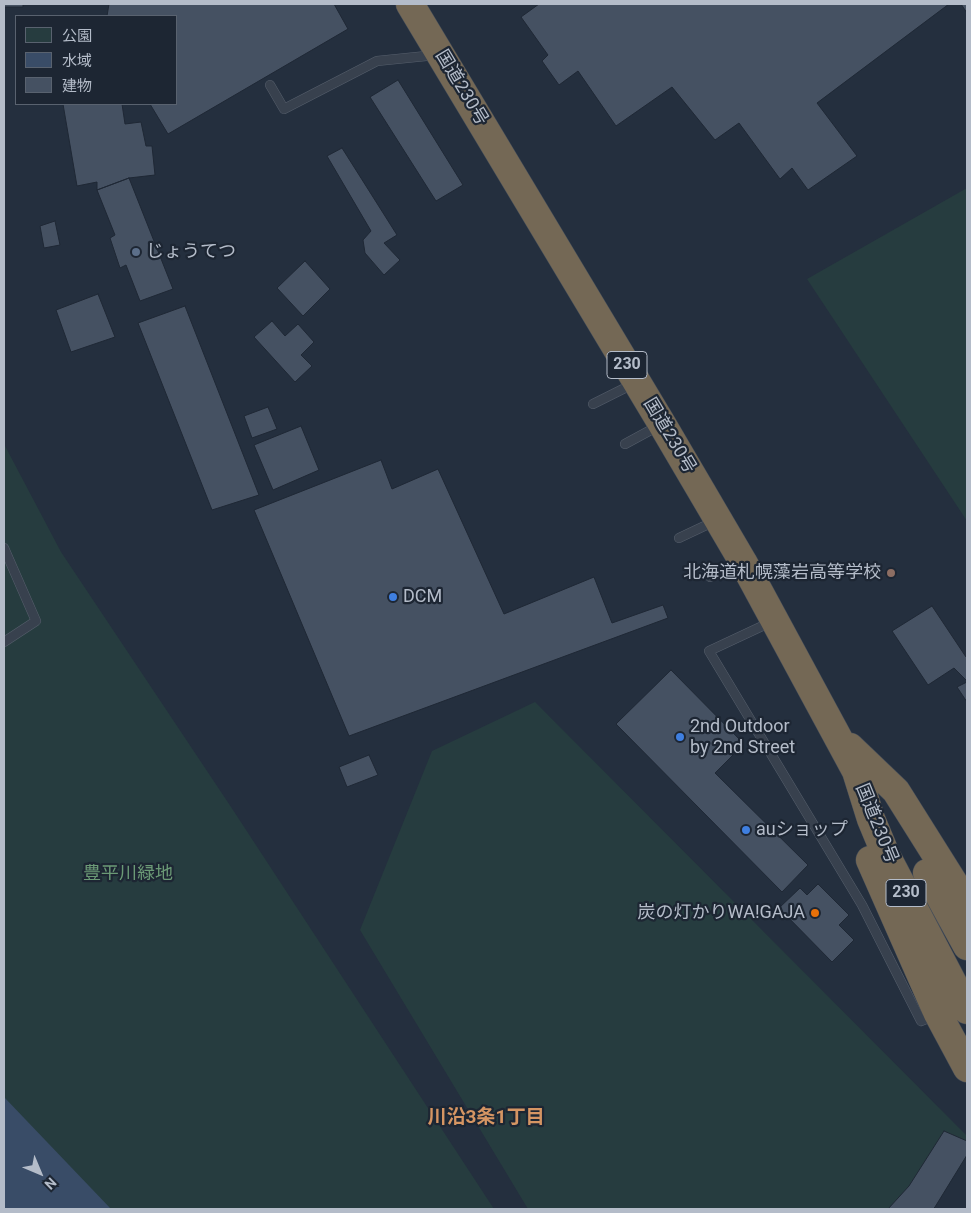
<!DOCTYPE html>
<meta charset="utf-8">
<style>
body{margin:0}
#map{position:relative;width:971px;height:1213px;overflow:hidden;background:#242f3e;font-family:Roboto,"Noto Sans JP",sans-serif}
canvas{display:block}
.frame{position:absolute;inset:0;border:5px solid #b4bcc9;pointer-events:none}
.legend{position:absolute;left:15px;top:15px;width:162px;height:90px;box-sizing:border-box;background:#1d2633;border:1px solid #59626f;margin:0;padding:6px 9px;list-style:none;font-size:15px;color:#b4bcc9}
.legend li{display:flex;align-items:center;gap:10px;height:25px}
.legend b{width:25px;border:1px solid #59626f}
.north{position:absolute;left:15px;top:1148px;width:50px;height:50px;-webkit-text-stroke:4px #1d2633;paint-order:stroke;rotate:135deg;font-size:14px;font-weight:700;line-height:20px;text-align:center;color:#b4bcc9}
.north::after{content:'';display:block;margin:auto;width:18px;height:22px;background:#b4bcc9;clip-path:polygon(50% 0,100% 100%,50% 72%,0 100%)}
</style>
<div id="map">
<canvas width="971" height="1213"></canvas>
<div class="frame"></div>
<ul class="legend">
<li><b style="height:14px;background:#263c3f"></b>公園</li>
<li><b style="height:14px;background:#394c67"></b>水域</li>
<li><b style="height:14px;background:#455162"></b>建物</li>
</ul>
<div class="north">N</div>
</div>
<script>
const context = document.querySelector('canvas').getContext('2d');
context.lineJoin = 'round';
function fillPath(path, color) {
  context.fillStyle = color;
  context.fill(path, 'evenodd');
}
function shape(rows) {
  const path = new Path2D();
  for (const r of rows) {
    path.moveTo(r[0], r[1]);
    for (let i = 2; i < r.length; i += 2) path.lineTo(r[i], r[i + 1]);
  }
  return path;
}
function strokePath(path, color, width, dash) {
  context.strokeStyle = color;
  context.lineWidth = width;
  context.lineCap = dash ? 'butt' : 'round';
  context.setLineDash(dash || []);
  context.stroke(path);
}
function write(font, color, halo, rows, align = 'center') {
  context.font = font + ' Roboto,"Noto Sans JP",sans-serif';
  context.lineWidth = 4.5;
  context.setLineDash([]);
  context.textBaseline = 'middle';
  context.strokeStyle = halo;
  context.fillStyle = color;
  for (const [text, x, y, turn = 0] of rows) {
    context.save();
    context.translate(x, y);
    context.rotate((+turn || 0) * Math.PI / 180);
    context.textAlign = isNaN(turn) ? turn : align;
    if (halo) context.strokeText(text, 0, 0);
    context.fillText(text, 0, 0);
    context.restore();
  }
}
const green = shape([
 [967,188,967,521,807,279],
 [4,444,61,552,233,810,494,1209,41,1209,4,1176],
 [535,702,967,1136,967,1156,933,1209,528,1209,360,930,432,751]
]);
const water = shape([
 [4,1097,111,1209,4,1209]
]);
const building = shape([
 [4,4,23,4,23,7,4,7,4,4],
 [109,4,334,4,348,29,168,134,150,104,176,104,176,16,107,16,109,4],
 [539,4,949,4,817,103,857,156,808,190,792,168,780,179,739,123,715,140,672,87,616,126,578,71,559,85,542,61,548,55,521,17,539,4],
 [961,4,967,4,967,13,961,4],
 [398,80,463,185,436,201,370,97,398,80],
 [63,104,122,104,125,124,141,122,146,146,152,146,155,175,129,178,97,190,97,182,77,186,63,104],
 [342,148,397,235,384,243,400,260,384,275,365,253,363,240,371,231,327,156,342,148],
 [129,178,173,289,140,301,126,265,120,268,110,238,115,235,97,190,129,178],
 [55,221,60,245,44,248,40,226,55,221],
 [305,261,330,289,303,316,277,288,305,261],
 [98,294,115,337,71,352,56,310,98,294],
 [185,306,259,495,212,510,138,323,185,306],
 [272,321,285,336,298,324,314,342,301,355,312,366,295,382,254,337,272,321],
 [268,407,277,429,252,438,244,416,268,407],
 [301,426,319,470,273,490,254,445,301,426],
 [381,460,392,489,438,469,504,614,594,577,612,623,663,605,668,618,349,736,254,510,381,460],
 [932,606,966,657,967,656,967,681,954,668,928,685,892,631,932,606],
 [671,670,744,744,715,773,808,865,782,892,616,724,671,670],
 [967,682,967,702,957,687,967,682],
 [369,755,378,775,347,787,339,767,369,755],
 [818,884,849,915,839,925,854,940,832,962,779,908,800,888,807,895,818,884],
 [944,1131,967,1141,967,1155,935,1207,933,1209,888,1209,909,1186,944,1131]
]);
const lane = shape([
 [270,85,284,109,377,61,436,55],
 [593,404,635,383],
 [625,444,660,425],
 [679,538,715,521],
 [4,548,36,621,4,642],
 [710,577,740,563],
 [771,622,709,651,862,905,921,1021,936,1015]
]);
const highway = shape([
 [410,4,662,424,743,562,856,771,871,819,886,855,967,1010],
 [850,747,896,791,967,904],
 [870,860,938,1014,967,1068],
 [927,873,967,946]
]);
const markers = [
 [136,252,5,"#5c6f8a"],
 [891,573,5,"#8d6e63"],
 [393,597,5,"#3f7fe0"],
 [680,737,5,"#3f7fe0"],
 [746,830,5,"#3f7fe0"],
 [815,913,5,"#e8710a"]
];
const shields = [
 [627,365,40],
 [906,893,40]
];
const shieldNames = [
 ["230",627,365],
 ["230",906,893]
];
const streetNames = [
 ["国道230号",461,88,59],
 ["国道230号",669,436,59],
 ["国道230号",876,824,68]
];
const poiNames = [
 ["じょうてつ",146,252],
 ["北海道札幌藻岩高等学校",881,573,"right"],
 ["DCM",403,597],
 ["2nd Outdoor",690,727],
 ["by 2nd Street",690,748],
 ["auショップ",756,830],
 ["炭の灯かりWA!GAJA",805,913,"right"]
];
const parkNames = [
 ["豊平川緑地",128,874]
];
const neighbourhoodNames = [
 ["川沿3条1丁目",486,1118]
];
fillPath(green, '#263c3f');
fillPath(water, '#394c67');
fillPath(building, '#455162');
strokePath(building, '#1f2835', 1);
strokePath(lane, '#565f6c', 10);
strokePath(highway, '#434c59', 29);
strokePath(lane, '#38414e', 9);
strokePath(highway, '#746855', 28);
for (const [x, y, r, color] of markers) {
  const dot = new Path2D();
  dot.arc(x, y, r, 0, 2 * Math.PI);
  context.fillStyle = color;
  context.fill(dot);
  strokePath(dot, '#1d2633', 2);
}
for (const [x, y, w] of shields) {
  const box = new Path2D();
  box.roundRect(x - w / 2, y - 13.5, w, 27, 4);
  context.fillStyle = '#1d2633';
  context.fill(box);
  strokePath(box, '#b4bcc9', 1);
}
write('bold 16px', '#b4bcc9', null, shieldNames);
write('18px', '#b4bcc9', '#1d2633', streetNames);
write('18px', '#b4bcc9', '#1d2633', poiNames, 'left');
write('18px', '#6b9a76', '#1d2633', parkNames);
write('bold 19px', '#d59563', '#1d2633', neighbourhoodNames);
</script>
